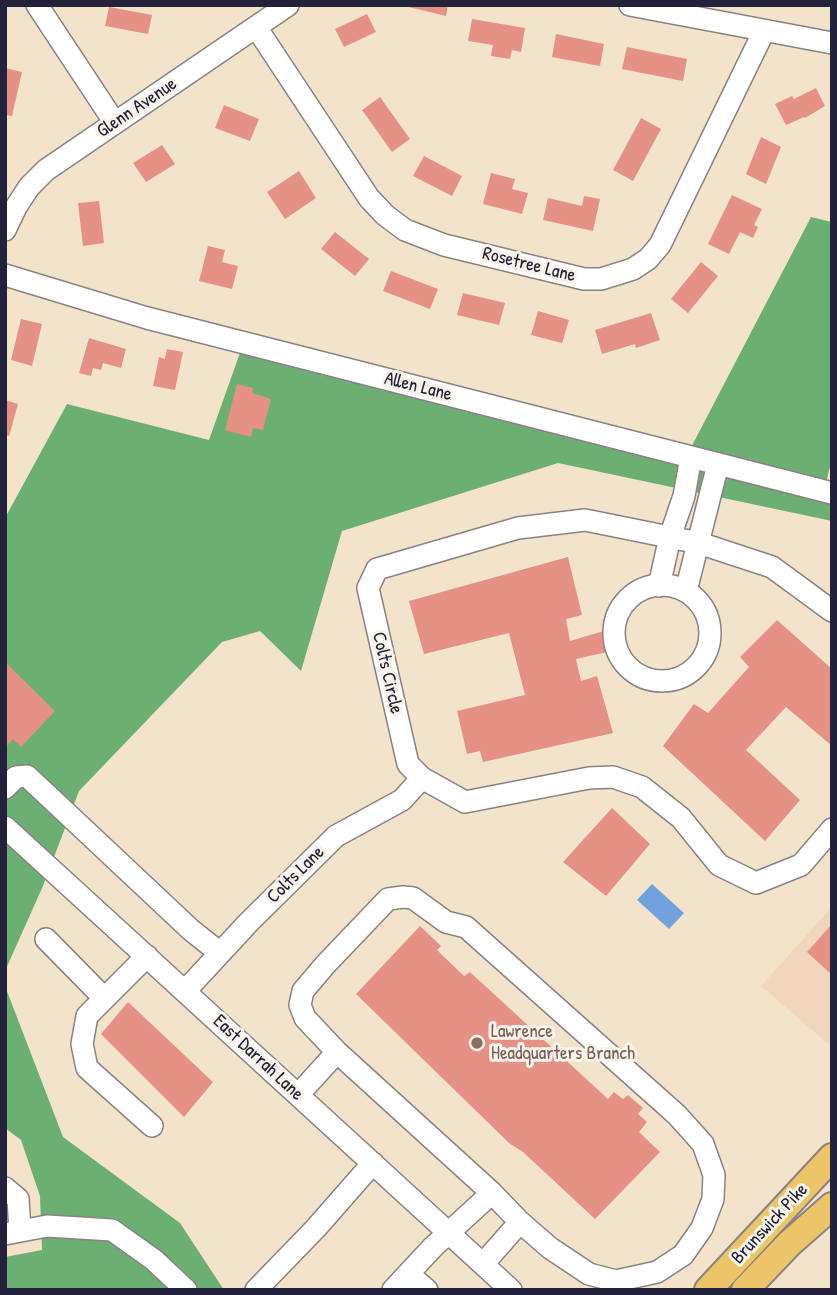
<!DOCTYPE html>
<style>
body{margin:0}
#map{position:relative;width:837px;height:1295px;overflow:hidden;background:#f3e3ca;font-family:"Patrick Hand",sans-serif}
canvas{display:block}
.frame{position:absolute;inset:0;border:7px solid #22223b;pointer-events:none}
</style>
<div id="map">
<canvas width="837" height="1295"></canvas>
<div class="frame"></div>
</div>
<script>
const context = document.querySelector('canvas').getContext('2d');
context.lineJoin = 'round';
function fillPath(path, color) {
  context.fillStyle = color;
  context.fill(path, 'evenodd');
}
function shape(rows) {
  const path = new Path2D();
  for (const r of rows) {
    if (r.length === 3) {
      path.moveTo(r[0] + r[2], r[1]);
      path.arc(r[0], r[1], r[2], 0, 2 * Math.PI);
      continue;
    }
    path.moveTo(r[0], r[1]);
    for (let i = 2; i < r.length; i += 2) path.lineTo(r[i], r[i + 1]);
  }
  return path;
}
function strokePath(path, color, width, dash) {
  context.strokeStyle = color;
  context.lineWidth = width;
  context.lineCap = dash ? 'butt' : 'round';
  context.setLineDash(dash || []);
  context.stroke(path);
}
function write(font, color, halo, rows, align = 'center') {
  context.font = font + ' "Patrick Hand",sans-serif';
  context.lineWidth = 6;
  context.setLineDash([]);
  context.textBaseline = 'middle';
  context.strokeStyle = halo;
  context.fillStyle = color;
  for (const [text, x, y, turn = 0] of rows) {
    context.save();
    context.translate(x, y);
    context.rotate((+turn || 0) * Math.PI / 180);
    context.textAlign = isNaN(turn) ? turn : align;
    if (halo) context.strokeText(text, 0, 0);
    context.fillText(text, 0, 0);
    context.restore();
  }
}
const built = shape([
 [832,907,832,1047,761,986]
]);
const forest = shape([
 [811,217,832,222,832,458,823,496,832,499,832,521,558,463,342,531,301,671,260,631,222,642,79,791,43,886,5,971,5,518,67,404,209,440,241,350,684,461],
 [5,986,63,1137,180,1223,224,1290,5,1290,5,1257,42,1250,40,1196,21,1140,5,1128]
]);
const water = shape([
 [652,884,684,913,669,929,637,900]
]);
const building = shape([
 [400,5,448,5,446,16],
 [109,7,152,15,148,34,105,26],
 [367,14,376,32,344,47,335,29],
 [472,19,525,28,521,52,512,50,510,59,491,56,493,45,468,41],
 [556,34,604,44,600,66,552,57],
 [627,47,687,59,683,81,622,69],
 [5,68,22,72,12,116,5,115],
 [816,88,825,106,805,118,804,117,786,125,775,104,792,96,794,99],
 [380,97,410,139,392,152,362,110],
 [224,105,259,119,250,141,215,128],
 [641,118,661,129,633,181,613,170],
 [761,137,781,147,766,184,746,174],
 [162,145,175,164,146,182,133,163],
 [424,156,462,176,452,196,413,176],
 [299,171,316,198,285,219,267,192],
 [491,173,515,179,512,189,528,193,522,214,483,204],
 [732,195,762,209,754,225,758,227,753,238,740,232,729,254,708,244],
 [584,196,600,199,593,231,543,220,548,198,582,206],
 [99,201,104,243,83,246,78,203],
 [335,232,369,259,355,276,321,249],
 [208,246,225,250,222,262,238,266,232,289,199,281],
 [701,262,718,276,688,313,671,299],
 [391,271,438,289,430,309,383,291],
 [463,293,505,303,499,325,457,315],
 [538,311,569,320,562,343,531,335],
 [651,313,660,340,636,348,635,344,602,354,595,330],
 [21,319,42,324,32,366,11,360],
 [89,338,126,349,121,368,103,363,101,370,93,368,91,376,79,373],
 [167,349,183,352,175,390,153,386,159,357,165,359],
 [237,384,253,388,252,393,271,399,263,430,253,428,251,437,225,430],
 [5,400,18,404,9,436,5,435],
 [568,557,582,615,566,619,570,641,607,630,612,651,576,659,581,681,597,676,613,733,483,762,480,751,467,754,457,711,525,695,509,633,424,654,409,601],
 [777,620,832,669,832,746,786,707,746,750,800,800,765,841,663,746,694,704,708,713,749,667,740,657],
 [5,662,55,711,21,747,13,739,5,748],
 [612,808,650,844,606,896,563,862],
 [832,924,832,975,807,952],
 [420,926,441,946,437,950,464,976,470,972,608,1099,614,1092,623,1099,628,1095,643,1108,638,1114,647,1122,639,1132,660,1152,595,1219,523,1152,509,1143,356,994],
 [128,1002,213,1082,184,1117,101,1034]
]);
const minor = shape([
 [37,5,115,123],
 [630,5,832,43],
 [256,27,369,198,385,215,405,230,444,245,584,279,601,279,633,269,648,259,660,245,764,31],
 [5,230,16,207,29,187,46,170,288,5],
 [5,275,147,318,832,493],
 [662,633,48],
 [659,586,670,537,684,496,691,457],
 [686,591,718,464],
 [832,611,772,567,699,543,585,520,518,528,377,569,368,588,408,764,422,778,465,802,589,778,613,777,642,787,681,818,719,865,756,883,801,865,832,829],
 [5,788,16,777,27,776,191,930,220,953],
 [5,827,511,1290],
 [403,897,413,898,446,922,466,927,677,1115,703,1144,714,1175,713,1199,702,1228,683,1255,657,1272,616,1281,589,1274,550,1248,520,1222,492,1193,337,1052,305,1018,300,1005,303,991,325,965,388,899,403,897],
 [46,939,104,998],
 [147,956,87,1016,82,1044,87,1068,152,1126],
 [185,991,249,922,336,836,402,800,422,778],
 [298,1095,337,1052],
 [5,1188,18,1199,20,1231],
 [5,1234,47,1226,112,1230,154,1260,186,1290],
 [483,1264,520,1222],
 [408,1274,427,1290],
 [256,1290,316,1228,373,1163],
 [393,1290,433,1247,492,1193]
]);
const major = shape([
 [708,1290,832,1157],
 [745,1290,790,1243,832,1206]
]);
const markers = [
 [477,1043,7,"#8d6e63"]
];
const streetNames = [
 ["Glenn Avenue",137,108,-34],
 ["Rosetree Lane",529,265,14],
 ["Allen Lane",418,387,14],
 ["Colts Circle",387,673,77],
 ["Colts Lane",296,875,-45],
 ["East Darrah Lane",258,1058,43],
 ["Brunswick Pike",770,1224,-47]
];
const educationNames = [
 ["Lawrence",491,1032],
 ["Headquarters Branch",491,1054]
];
fillPath(built, '#f2d5bd');
fillPath(forest, '#6caf72');
fillPath(water, '#72a2db');
fillPath(building, '#e59186');
strokePath(minor, '#8a8282', 24);
strokePath(major, '#8a8282', 30);
strokePath(minor, '#fff', 21);
strokePath(major, '#edc569', 26);
for (const [x, y, r, color] of markers) {
  const dot = new Path2D();
  dot.arc(x, y, r, 0, 2 * Math.PI);
  context.fillStyle = color;
  context.fill(dot);
  strokePath(dot, '#f7f3e8', 2.5);
}
write('19px', '#22223b', '#f7f3e8', streetNames);
write('19px', '#785e54', '#f7f3e8', educationNames, 'left');
</script>
